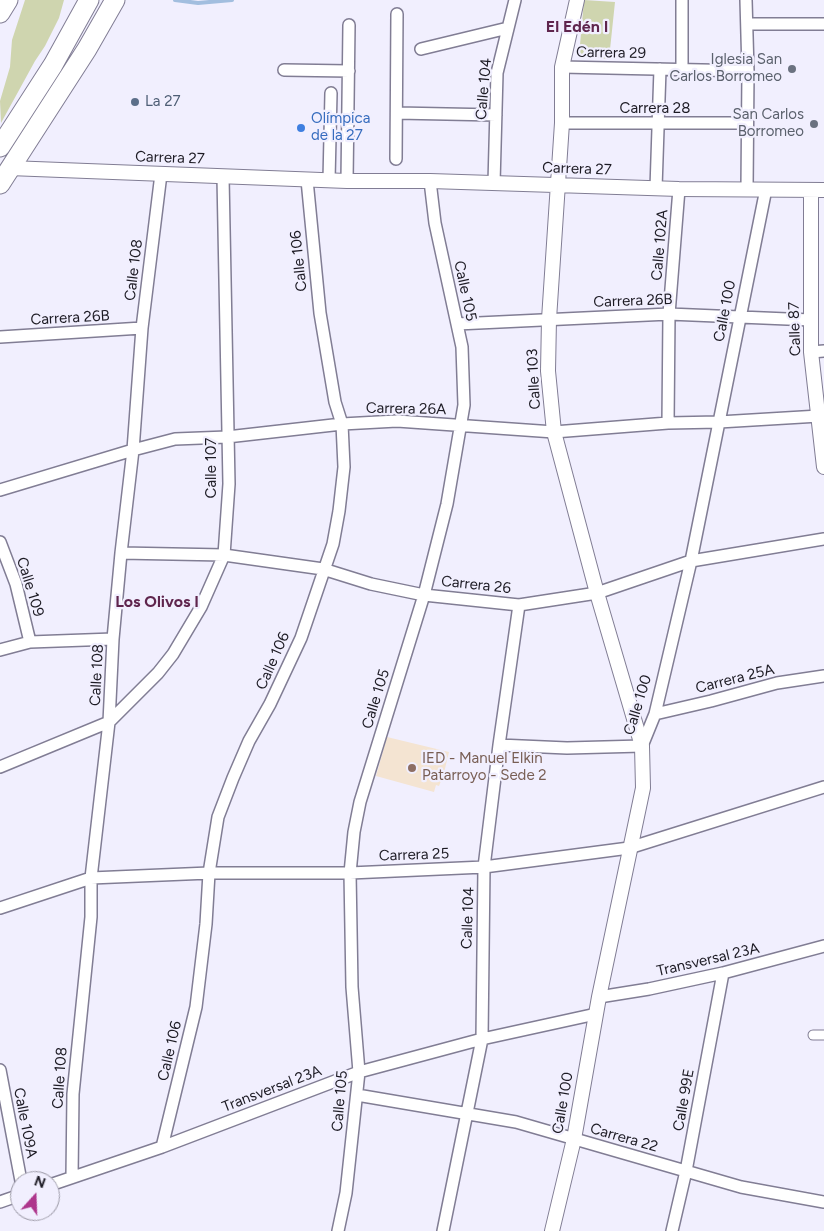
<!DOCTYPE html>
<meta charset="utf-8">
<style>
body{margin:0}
#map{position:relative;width:824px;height:1231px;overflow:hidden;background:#f1effe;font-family:Figtree,sans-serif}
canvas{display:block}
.north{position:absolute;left:10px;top:1171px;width:50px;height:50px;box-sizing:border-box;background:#f1effe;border:1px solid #9c9aa7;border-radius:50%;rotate:20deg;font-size:14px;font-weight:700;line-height:20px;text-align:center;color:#1d1b24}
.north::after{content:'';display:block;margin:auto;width:18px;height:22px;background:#ae368c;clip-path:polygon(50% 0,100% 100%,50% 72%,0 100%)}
</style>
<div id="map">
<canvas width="824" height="1231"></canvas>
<div class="north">N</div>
</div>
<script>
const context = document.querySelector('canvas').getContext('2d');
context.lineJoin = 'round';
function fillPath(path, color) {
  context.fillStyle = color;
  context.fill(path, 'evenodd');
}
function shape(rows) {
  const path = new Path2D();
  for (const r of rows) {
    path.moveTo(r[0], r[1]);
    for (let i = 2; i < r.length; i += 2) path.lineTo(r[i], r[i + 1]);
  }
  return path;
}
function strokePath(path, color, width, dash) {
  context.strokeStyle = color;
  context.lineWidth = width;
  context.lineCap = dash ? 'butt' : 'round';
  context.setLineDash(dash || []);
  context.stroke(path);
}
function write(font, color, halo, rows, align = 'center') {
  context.font = font + ' Figtree,sans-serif';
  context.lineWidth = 4.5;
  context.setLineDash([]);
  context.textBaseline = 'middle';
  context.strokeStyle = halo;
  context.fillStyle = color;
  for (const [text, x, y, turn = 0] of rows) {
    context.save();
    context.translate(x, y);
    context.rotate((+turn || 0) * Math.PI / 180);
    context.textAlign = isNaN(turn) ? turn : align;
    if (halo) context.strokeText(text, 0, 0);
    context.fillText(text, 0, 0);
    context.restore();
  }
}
const education = shape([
 [387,737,449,752,442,781,441,781,439,786,436,785,434,792,376,776]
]);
const green = shape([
 [25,0,64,0,59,18,45,46,35,61,1,123,0,101,10,67,12,40],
 [584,0,615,2,609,59,579,56]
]);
const stream = shape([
 [175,0,198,3,232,0]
]);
const pedestrian = shape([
 [813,1035,824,1035]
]);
const minor = shape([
 [682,0,682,70],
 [746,0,748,71,747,189],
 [747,24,824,24],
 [421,49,508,28],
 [562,67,748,71],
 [284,70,349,71],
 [397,113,496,115],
 [562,123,747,123],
 [396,159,397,14],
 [329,180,331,93],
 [347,181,349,25],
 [494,183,497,73,515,0],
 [656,188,660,69],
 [457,324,669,314,811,320],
 [0,337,142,328],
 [811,352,824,351],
 [668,423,669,314,679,189],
 [0,490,133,450,175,439,227,437,342,424,397,421,554,432,668,423,719,422,819,416],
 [0,542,16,584,30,642],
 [121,553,224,555,323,569,371,584,424,595,519,605,597,593,691,561,824,539],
 [0,650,30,642,113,639],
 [655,714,711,701,777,683,824,676],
 [499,745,567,748,642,746,655,714,691,561,766,189],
 [0,767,109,722,158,673,173,654,201,607,224,555,229,484,223,177],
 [0,908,91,878,209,873,350,873,484,867,629,848,824,787],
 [599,997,649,989,723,973,824,946],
 [0,1070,21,1181],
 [357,1095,516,1122,741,1187,824,1202],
 [162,1147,196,1007,206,924,209,873,218,817,233,778,249,741,270,704,301,638,333,544,339,511,344,467,342,424,335,402,320,313,307,180],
 [72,1177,73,1094,91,917,91,878,109,722,113,639,121,553,133,450,142,328,161,174],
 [50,1185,162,1147,359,1072,482,1039,596,1014],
 [0,1202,20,1195],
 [338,1231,346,1193,359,1072,352,987,350,873,354,832,360,802,424,595,447,504,464,405,462,347,435,223,430,181],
 [443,1231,482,1039,484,867,499,745,519,605],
 [672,1231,686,1171,723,973]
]);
const tertiary = shape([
 [9,168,347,181,430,181,679,189,824,190],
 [811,190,811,352,824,467],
 [552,1231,574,1139,599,997,643,788,642,746,597,593,554,432,548,371,549,319,562,123,562,67,577,0]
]);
const trunk = shape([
 [0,13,8,0],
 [0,147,53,65,89,0],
 [0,184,87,49,115,0]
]);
const markers = [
 [792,69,5,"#6b7280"],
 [135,102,5,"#5c6f8a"],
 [814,124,5,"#6b7280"],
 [301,128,5,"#3f7fe0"],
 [412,768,5,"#8d6e63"]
];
const streetNames = [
 ["Carrera 29",611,53,1],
 ["Calle 104",484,89,-85],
 ["Carrera 28",655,109],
 ["Carrera 27",170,158,2],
 ["Carrera 27",577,169,2],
 ["Calle 102A",660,245,-85],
 ["Calle 106",299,261,-96],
 ["Calle 108",134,270,-83],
 ["Calle 105",465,291,78],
 ["Carrera 26B",633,301,-2],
 ["Calle 100",725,311,-79],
 ["Carrera 26B",70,318,-3],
 ["Calle 87",795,329,-92],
 ["Calle 103",534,379,-93],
 ["Carrera 26A",406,409,1],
 ["Calle 107",212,468,-90],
 ["Carrera 26",476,585,6],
 ["Calle 109",30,587,73],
 ["Calle 106",273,661,-66],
 ["Calle 108",97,675,-87],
 ["Carrera 25A",735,679,-14],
 ["Calle 105",376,699,-73],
 ["Calle 100",638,705,-73],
 ["Carrera 25",414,855,-2],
 ["Calle 104",468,918,-88],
 ["Transversal 23A",708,960,-13],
 ["Calle 106",170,1051,-77],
 ["Calle 108",60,1078,-86],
 ["Transversal 23A",272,1089,-21],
 ["Calle 99E",684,1100,-80],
 ["Calle 105",340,1101,-85],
 ["Calle 100",563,1103,-80],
 ["Calle 109A",25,1123,79],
 ["Carrera 22",624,1138,16]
];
const worshipNames = [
 ["Iglesia San",782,60],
 ["Carlos Borromeo",782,77],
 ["San Carlos",804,115],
 ["Borromeo",804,132]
];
const serviceNames = [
 ["La 27",145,102]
];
const shopNames = [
 ["Olímpica",311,119],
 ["de la 27",311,136]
];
const educationNames = [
 ["IED - Manuel Elkin",422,759],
 ["Patarroyo - Sede 2",422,776]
];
const neighbourhoodNames = [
 ["El Edén I",577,27],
 ["Los Olivos I",157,602]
];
fillPath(education, '#f4e4d2');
fillPath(green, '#cfd5af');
strokePath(stream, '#a2bedf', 4);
strokePath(pedestrian, '#817d94', 11);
strokePath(minor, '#817d94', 14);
strokePath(tertiary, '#817d94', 16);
strokePath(trunk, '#817d94', 21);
strokePath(pedestrian, '#fff', 9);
strokePath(minor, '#fff', 11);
strokePath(tertiary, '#fff', 14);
strokePath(trunk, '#fff', 19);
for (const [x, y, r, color] of markers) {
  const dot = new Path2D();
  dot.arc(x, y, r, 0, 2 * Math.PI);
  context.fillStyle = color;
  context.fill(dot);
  strokePath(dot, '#f1effe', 2);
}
write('15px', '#1d1b24', '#f1effe', streetNames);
write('15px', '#5b616d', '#f1effe', worshipNames, 'right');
write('15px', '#4e5e75', '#f1effe', serviceNames, 'left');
write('15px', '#366cbe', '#f1effe', shopNames, 'left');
write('15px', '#785e54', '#f1effe', educationNames, 'left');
write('bold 16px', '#5f254d', '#f1effe', neighbourhoodNames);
</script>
